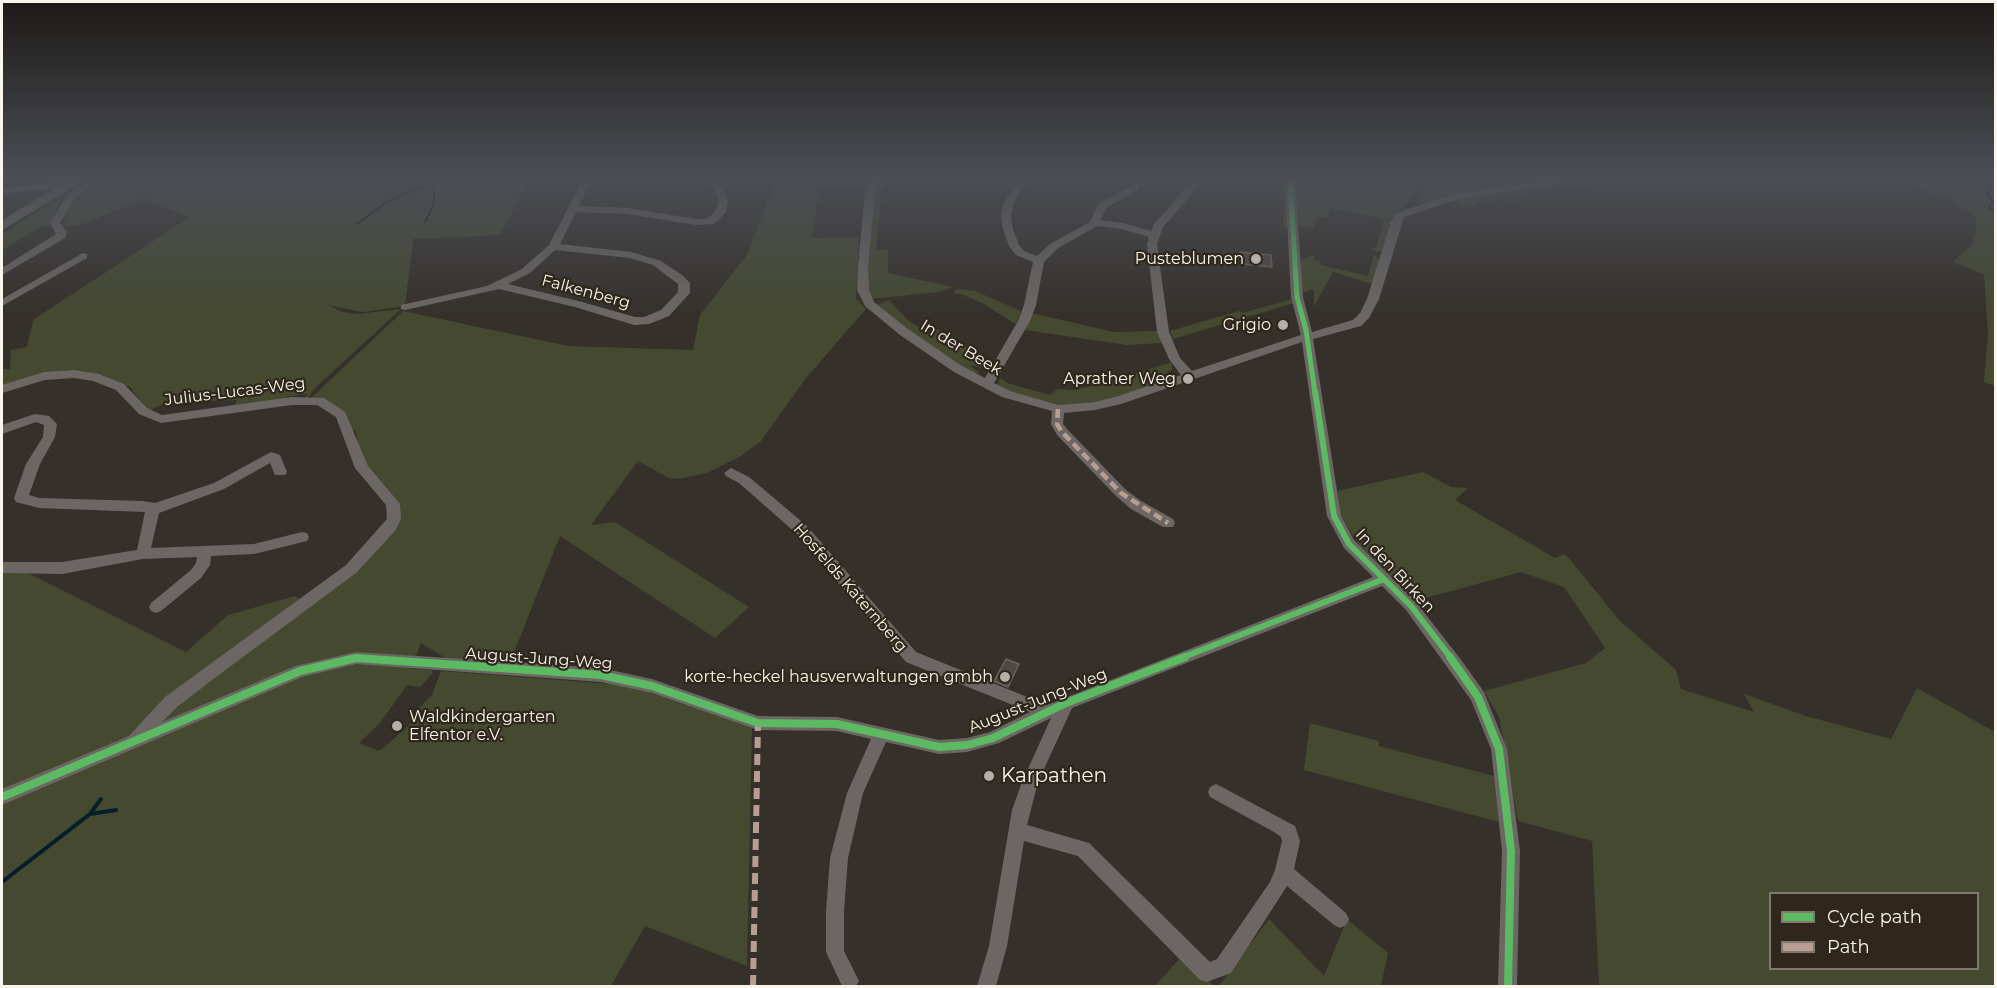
<!DOCTYPE html>
<style>
body{margin:0}
#map{position:relative;width:1997px;height:988px;overflow:hidden;background:#35302a;font-family:Montserrat,sans-serif}
canvas{display:block}
.frame{position:absolute;inset:0;border:3px solid #f9f4ec;pointer-events:none}
.legend{position:absolute;left:1769px;top:892px;width:210px;height:78px;box-sizing:border-box;background:#2f271b;border:2px solid #80796f;margin:0;padding:8px 10px;list-style:none;font-size:18px;color:#f9f4ec}
.legend li{display:flex;align-items:center;gap:12px;height:30px}
.legend b{width:30px;border:2px solid #80796f}
</style>
<div id="map">
<canvas width="1997" height="988"></canvas>
<div class="frame"></div>
<ul class="legend">
<li><b style="height:8px;background:#5cba63"></b>Cycle path</li>
<li><b style="height:8px;background:#b99d93"></b>Path</li>
</ul>
</div>
<script>
const context = document.querySelector('canvas').getContext('2d');
context.lineJoin = 'round';
function fillPath(path, color) {
  context.fillStyle = color;
  context.fill(path, 'evenodd');
}
function shape(rows) {
  const path = new Path2D();
  for (const r of rows) {
    path.moveTo(r[0], r[1]);
    for (let i = 2; i < r.length; i += 2) path.lineTo(r[i], r[i + 1]);
  }
  return path;
}
function strokePath(path, color, width, dash) {
  context.strokeStyle = color;
  context.lineWidth = width;
  context.lineCap = dash ? 'butt' : 'round';
  context.setLineDash(dash || []);
  context.stroke(path);
}
function write(font, color, halo, rows, align = 'center') {
  context.font = font + ' Montserrat,sans-serif';
  context.lineWidth = 4.5;
  context.setLineDash([]);
  context.textBaseline = 'middle';
  context.strokeStyle = halo;
  context.fillStyle = color;
  for (const [text, x, y, turn = 0] of rows) {
    context.save();
    context.translate(x, y);
    context.rotate((+turn || 0) * Math.PI / 180);
    context.textAlign = isNaN(turn) ? turn : align;
    if (halo) context.strokeText(text, 0, 0);
    context.fillText(text, 0, 0);
    context.restore();
  }
}
const green = shape([
 [98,179,529,179,500,235,413,239,405,306,362,312,328,305,342,312,358,314,401,309,314,389,308,398,305,398,307,394,285,397,281,402,232,410,237,400,165,403,148,411,130,387,101,375,69,370,39,375,3,388,2,369,10,369,11,350,27,347,33,320,190,217,143,199,84,224,63,227,62,223,67,219,63,218,77,196,95,184],
 [779,179,899,179,896,183,886,183,882,189,876,249,888,250,888,273,953,287,939,292,871,299,866,272,875,182,870,181,866,186,819,187,812,238,859,237,856,299,866,309,806,378,761,441,741,456,707,473,683,478,671,479,638,461,591,525,615,522,749,607,715,638,560,536,509,665,452,662,421,643,411,669,432,670,433,673,420,687,407,685,380,723,359,743,379,751,403,731,424,711,418,709,432,695,441,671,611,684,645,691,752,727,747,966,645,926,611,986,2,986,2,571,26,572,186,652,228,615,295,596,309,605,378,547,396,500,373,476,359,451,356,430,352,431,349,424,311,398,403,311,568,346,693,350,700,315,747,255,774,184],
 [1282,179,1425,179,1409,202,1391,219,1384,217,1391,221,1383,250,1377,252,1370,247,1376,248,1384,219,1330,208,1327,218,1317,216,1313,228,1299,225,1284,228],
 [1430,179,1491,179,1500,183,1526,179,1630,179,1570,188,1541,188,1512,201,1503,196,1492,201,1487,199,1475,204,1478,208,1468,204,1462,207,1452,201,1494,192,1489,186,1419,204,1415,201],
 [1894,179,1995,179,1995,386,1984,382,1988,334,1984,274,1953,262,1971,246,1976,230,1976,216,1949,199],
 [86,182,62,198,49,226,44,225,2,250,2,234],
 [1315,255,1313,260,1319,261,1321,265,1368,276,1374,255,1380,260,1373,284,1333,272,1314,306,1314,290,1310,289,1306,293,1302,290,1300,260],
 [958,289,975,291,1021,311,1016,324,982,303,962,294,955,294,954,291],
 [1293,299,1294,303,1173,339,1170,331,1239,311,1242,313],
 [889,300,909,321,929,333,937,329,993,363,983,368,969,365,980,373,976,374,944,357,877,305],
 [1032,313,1113,332,1159,331,1162,343,1127,345,1025,330],
 [1172,362,1172,369,1165,374,1167,380,1100,402,1057,405,1028,399,997,386,1000,378,1010,384,1050,395,1057,389,1073,390,1105,383],
 [1423,472,1451,487,1468,488,1455,500,1555,558,1564,554,1569,558,1619,620,1676,670,1681,689,1754,712,1744,694,1806,716,1891,739,1917,688,1995,732,1995,986,1599,986,1592,841,1518,821,1499,717,1484,691,1586,663,1605,648,1564,587,1521,572,1415,601,1359,545,1340,515,1337,491],
 [1770,894,1978,894,1978,968,1770,968],
 [1310,723,1379,741,1379,746,1494,776,1499,822,1304,770],
 [1269,919,1324,976,1347,919,1388,953,1381,986,1219,986],
 [1183,955,1214,986,1155,986]
]);
const streamFar1 = shape([
 [1984,179,1991,188,1987,194,1993,201,1989,208,1996,212],
 [425,222,434,204,434,183],
 [357,224,387,202,438,179]
]);
const stream = shape([
 [90,814,101,799],
 [2,882,90,814,116,810]
]);
const building = shape([
 [1240,252,1271,255,1272,267,1241,264,1240,252],
 [1006,659,1019,664,1008,687,994,681,1006,659]
]);
const minor = shape([
 [88,179,99,179,75,199,60,223,67,232,65,238,2,275,2,268,56,234,50,223,67,195,88,179],
 [583,179,593,179,579,206,628,208,696,219,707,219,716,211,718,200,713,187,697,179,710,179,722,185,728,200,726,212,714,224,696,225,628,214,576,212,560,244,631,252,661,261,682,275,690,283,690,293,669,316,649,324,634,325,575,307,499,289,405,310,401,309,401,305,487,286,522,269,549,245,583,179],
 [555,250,630,258,653,265,678,284,678,292,661,310,644,317,635,317,582,302,508,284,530,273,555,250],
 [871,179,881,179,875,192,868,266,869,290,874,302,908,329,962,366,985,378,1018,321,1024,305,1033,262,1016,255,1009,246,1003,229,1001,215,1004,202,1019,179,1029,179,1014,202,1011,215,1013,229,1019,245,1024,251,1037,256,1050,244,1090,222,1098,204,1135,184,1139,185,1139,189,1106,208,1100,220,1123,223,1151,231,1154,224,1179,196,1190,179,1200,179,1187,200,1163,227,1157,244,1169,332,1180,358,1192,371,1301,335,1291,297,1285,179,1295,179,1303,297,1312,332,1353,320,1360,313,1367,299,1391,221,1396,213,1453,194,1548,179,1571,179,1566,182,1455,200,1404,217,1379,299,1369,318,1361,326,1313,339,1341,516,1354,540,1416,602,1462,661,1484,692,1507,749,1520,851,1517,986,1498,986,1502,851,1491,749,1471,700,1406,610,1382,586,1072,708,1038,782,1027,825,1089,843,1210,962,1217,959,1270,882,1275,870,1282,841,1281,837,1274,832,1210,797,1208,792,1210,787,1216,784,1222,787,1295,826,1300,841,1294,869,1346,913,1349,919,1346,925,1340,928,1334,925,1287,886,1231,973,1207,982,1200,980,1078,856,1024,841,1007,946,996,986,977,986,989,946,1012,810,1022,782,1051,718,999,743,967,752,939,754,886,742,863,793,848,858,844,911,844,951,859,981,856,986,842,986,826,952,826,911,830,858,847,793,871,739,837,731,758,730,652,693,601,682,356,664,302,677,2,805,2,789,129,736,165,697,346,565,387,519,386,505,355,468,336,417,317,405,292,405,161,423,139,414,116,390,93,381,74,378,45,380,2,393,2,385,44,372,74,370,99,374,124,384,147,408,162,415,292,397,324,398,345,412,368,466,400,504,401,519,395,531,356,573,212,680,177,707,162,722,295,666,356,652,601,668,652,679,758,716,837,717,939,740,967,738,990,732,1030,712,906,662,797,534,739,483,726,476,724,473,731,468,749,477,807,526,916,652,1047,705,1373,577,1344,548,1327,516,1302,342,1121,404,1095,410,1064,413,1063,424,1067,429,1126,490,1141,501,1173,519,1175,523,1173,527,1163,527,1131,509,1116,496,1057,435,1051,424,1052,411,1002,397,954,372,900,335,865,306,857,290,858,266,865,192,871,179],
 [1097,226,1122,229,1149,237,1147,244,1157,332,1169,359,1181,375,1115,397,1095,402,1058,405,1010,391,994,383,1030,321,1036,305,1044,262,1058,248,1097,226],
 [41,183,46,186,45,188,2,194,2,188,41,183],
 [83,253,87,254,87,258,2,306,2,299,83,253],
 [35,414,49,416,57,424,55,437,40,464,29,495,39,498,143,501,155,503,214,483,271,452,280,455,287,472,285,475,275,475,270,463,224,489,159,513,151,548,254,544,302,532,307,533,309,537,307,541,254,554,211,556,210,565,201,578,161,611,156,613,151,611,149,607,151,603,191,570,196,563,197,557,143,559,62,574,2,573,2,562,62,562,137,550,145,512,39,508,16,502,14,498,26,464,43,437,44,425,36,422,2,434,2,425,35,414]
]);
const highway = shape([
 [70,179,87,179,2,230,2,220,70,179]
]);
const minorBridge = shape([
 [41,186,72,179]
]);
const quietFar2 = shape([
 [2,182,9,179]
]);
const quietFar1 = shape([
 [1058,409,1057,424,1062,432,1121,493,1168,523]
]);
const quiet = shape([
 [753,986,758,723]
]);
const cyclewayFar2 = shape([
 [1290,179,1297,297,1306,330,1315,393]
]);
const cyclewayFar1 = shape([
 [1315,391,1334,516,1349,544,1411,606,1451,658],
 [355,658,358,658],
 [1181,658,1384,579]
]);
const cycleway = shape([
 [1450,657,1478,697,1499,749,1511,851,1508,986],
 [2,797,300,671,356,658,601,675,652,686,758,723,837,724,939,747,967,745,993,738,1066,703,1185,657]
]);
const markers = [
 [1256,259,6,"#b4afa8"],
 [1283,325,6,"#b4afa8"],
 [1188,379,6,"#b4afa8"],
 [1005,677,6,"#b4afa8"],
 [397,726,6,"#b4afa8"],
 [989,776,6,"#b4afa8"]
];
const poiNames = [
 ["Pusteblumen",1244,259],
 ["Grigio",1271,325],
 ["Aprather Weg",1176,379],
 ["korte-heckel hausverwaltungen gmbh",993,677],
 ["Waldkindergarten",409,717,"left"],
 ["Elfentor e.V.",409,735,"left"]
];
const streetNames = [
 ["Falkenberg",586,292,15],
 ["In der Beek",961,348,31],
 ["Julius-Lucas-Weg",235,392,-7],
 ["In den Birken",1395,571,47],
 ["Hosfelds Katernberg",850,588,49],
 ["August-Jung-Weg",539,659,4],
 ["August-Jung-Weg",1038,701,-22]
];
const nearPoinames = [
 ["Karpathen",1001,776]
];
fillPath(green, '#444930');
strokePath(streamFar1, '#051e2a', 2);
strokePath(stream, '#051e2a', 4);
fillPath(building, '#4f4942');
strokePath(building, '#69645f', 1.5);
fillPath(minor, '#6c6764');
fillPath(highway, '#746e69');
strokePath(minorBridge, '#6c6764', 11);
strokePath(quietFar2, '#b99d93', 4, [8, 4]);
strokePath(quietFar1, '#b99d93', 4.5, [9, 4.5]);
strokePath(quiet, '#b99d93', 6, [11, 6]);
strokePath(cyclewayFar2, '#5cba63', 5);
strokePath(cyclewayFar1, '#5cba63', 6);
strokePath(cycleway, '#5cba63', 8);
const sky = context.createLinearGradient(0, 0, 0, 317);
sky.addColorStop(0, '#1d1a17');
sky.addColorStop(0.56, '#4b4e55');
sky.addColorStop(1, '#4b4e5500');
context.fillStyle = sky;
context.fillRect(0, 0, 1997, 317);
for (const [x, y, r, color] of markers) {
  const dot = new Path2D();
  dot.arc(x, y, r, 0, 2 * Math.PI);
  context.fillStyle = color;
  context.fill(dot);
  strokePath(dot, '#2f271b', 2);
}
write('16px', '#f9f4ec', '#2f271b', poiNames, 'right');
write('16px', '#f9f4ec', '#2f271b', streetNames);
write('20px', '#f9f4ec', '#2f271b', nearPoinames, 'left');
</script>
